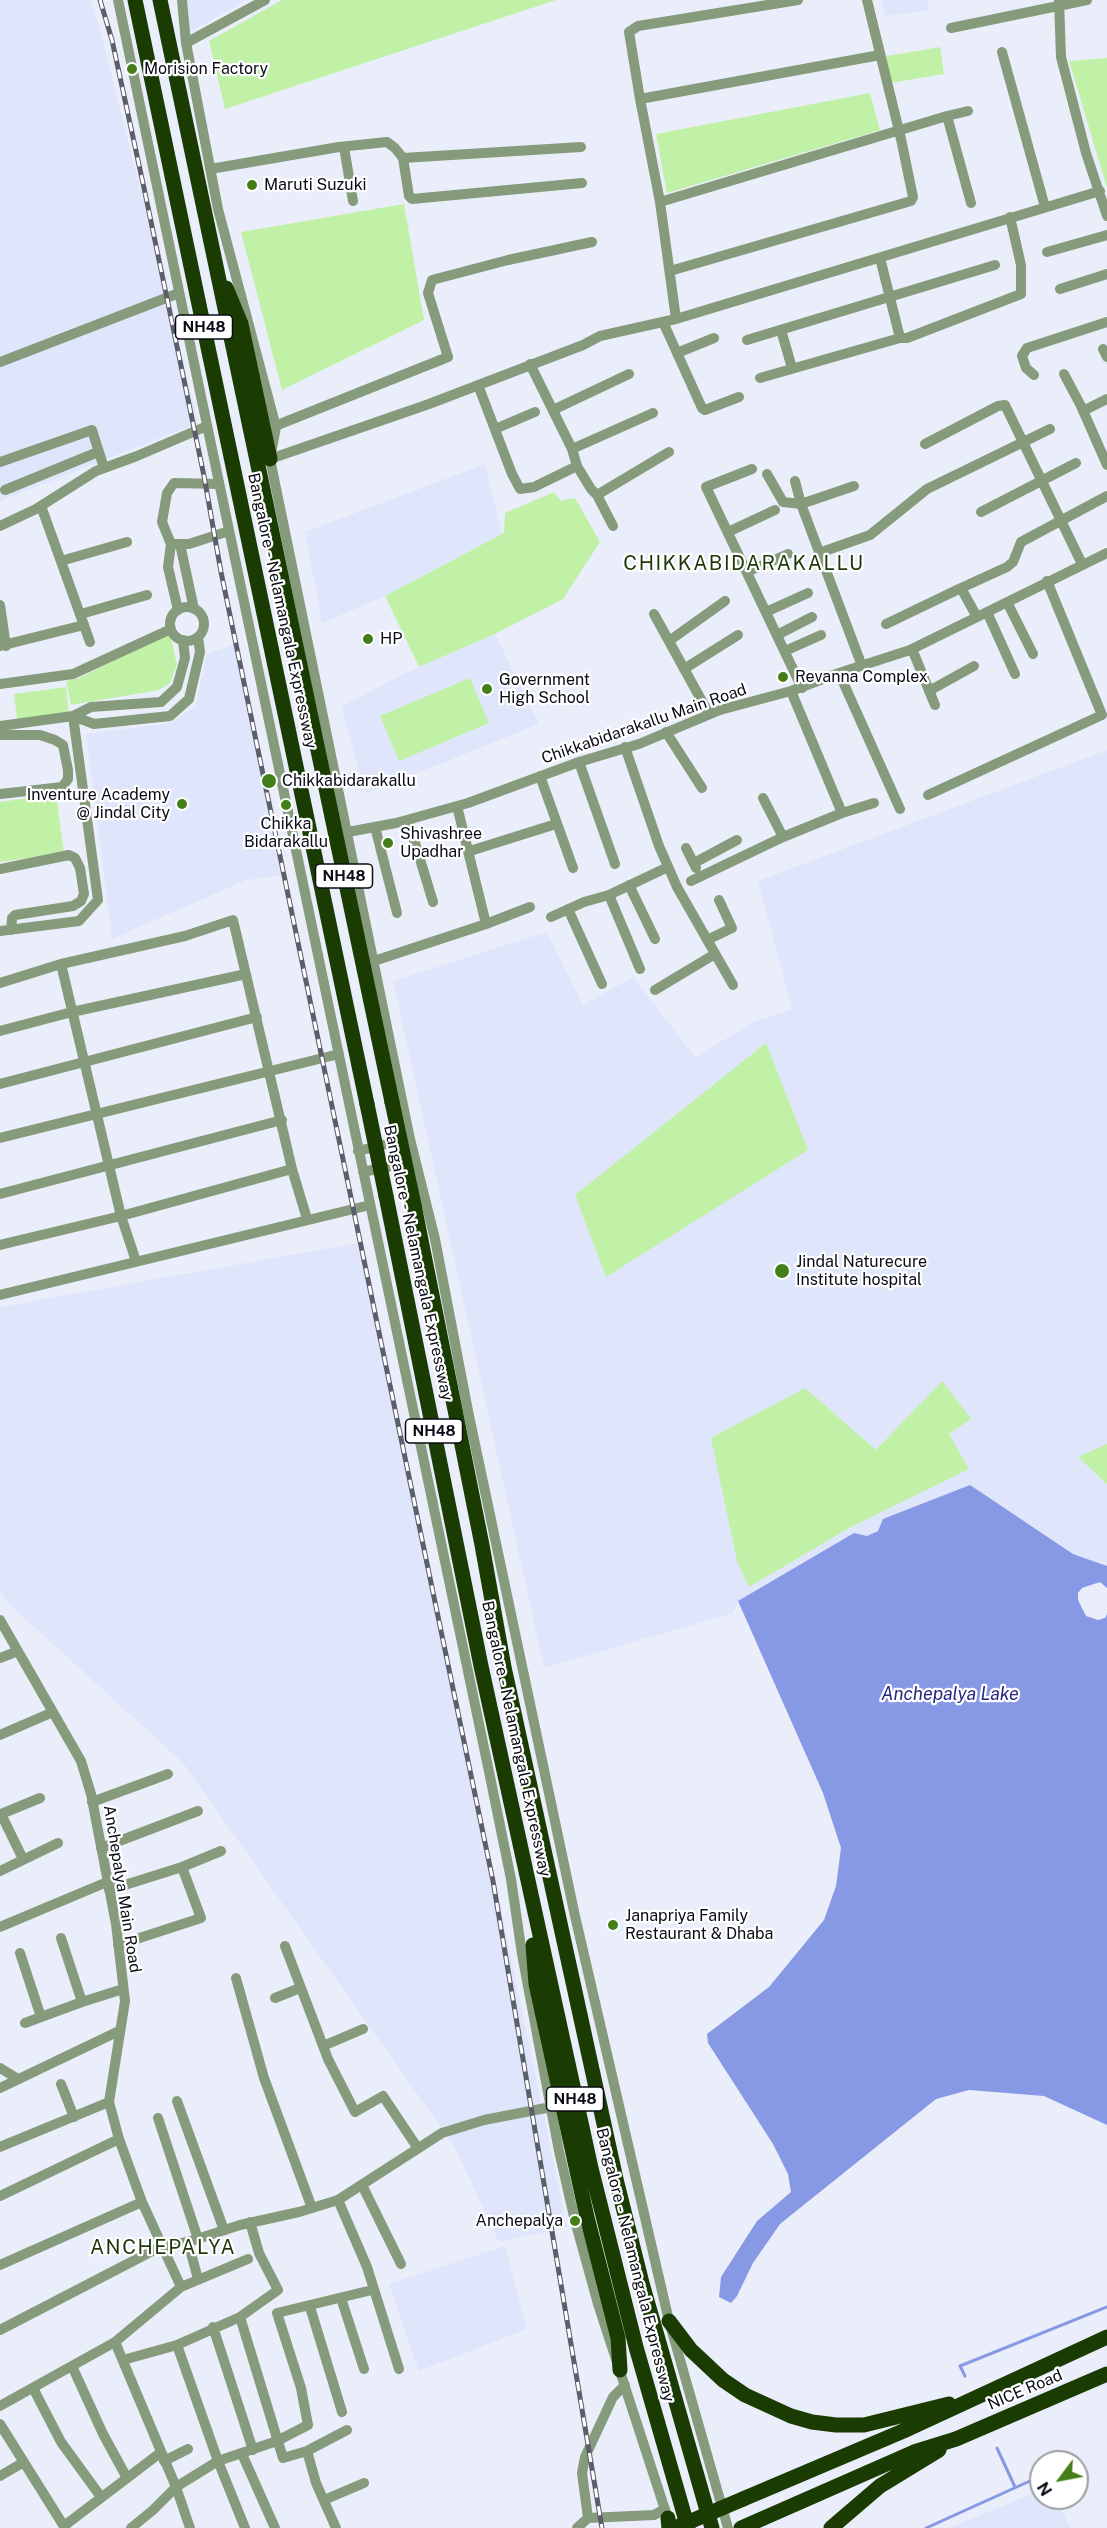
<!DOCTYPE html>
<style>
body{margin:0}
#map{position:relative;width:1107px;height:2528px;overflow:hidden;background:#eaeefa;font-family:"Public Sans",sans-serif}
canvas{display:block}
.north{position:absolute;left:1029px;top:2450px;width:60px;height:60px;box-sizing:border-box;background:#fff;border:2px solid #9d9da1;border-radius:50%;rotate:238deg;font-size:16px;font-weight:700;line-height:24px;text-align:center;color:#090b15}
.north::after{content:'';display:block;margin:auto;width:21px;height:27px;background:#447e18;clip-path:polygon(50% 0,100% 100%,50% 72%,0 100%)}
</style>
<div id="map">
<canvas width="1107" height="2528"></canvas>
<div class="north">N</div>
</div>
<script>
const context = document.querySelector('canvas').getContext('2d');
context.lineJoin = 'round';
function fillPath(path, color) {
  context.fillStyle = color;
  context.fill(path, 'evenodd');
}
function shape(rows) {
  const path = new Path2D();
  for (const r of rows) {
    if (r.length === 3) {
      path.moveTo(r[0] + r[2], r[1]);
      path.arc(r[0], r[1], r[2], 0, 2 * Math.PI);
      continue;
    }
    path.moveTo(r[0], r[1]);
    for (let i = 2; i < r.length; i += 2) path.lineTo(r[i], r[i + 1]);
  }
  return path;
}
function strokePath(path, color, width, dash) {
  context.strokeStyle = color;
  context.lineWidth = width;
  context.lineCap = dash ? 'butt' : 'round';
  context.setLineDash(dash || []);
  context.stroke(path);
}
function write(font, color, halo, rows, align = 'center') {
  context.font = font + ' "Public Sans",sans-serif';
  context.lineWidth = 4.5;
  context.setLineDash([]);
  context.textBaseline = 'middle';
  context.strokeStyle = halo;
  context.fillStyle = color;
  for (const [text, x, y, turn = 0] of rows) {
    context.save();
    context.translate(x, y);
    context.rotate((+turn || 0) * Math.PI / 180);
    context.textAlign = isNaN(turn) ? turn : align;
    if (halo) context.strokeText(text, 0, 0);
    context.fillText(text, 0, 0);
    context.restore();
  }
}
const built = shape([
 [0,0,90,0,101,32,198,423,0,501],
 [187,0,246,0,190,32],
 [881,0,927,0,930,10,885,16],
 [485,464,502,534,385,596,322,623,305,532],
 [495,634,539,724,366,794,341,707,403,674],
 [236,643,285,875,246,880,112,939,86,734,170,723,195,707,207,654],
 [1107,750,1107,1566,1073,1554,878,1531,867,1536,853,1534,738,1601,733,1613,544,1668,393,981,547,932,583,1005,633,977,695,1057,754,1022,792,1009,758,881],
 [363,1242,567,2227,499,2242,454,2146,183,1763,8,1603,0,1592,0,1307],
 [505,2246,527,2329,419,2371,389,2284],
 [1041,2490,1041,2498,1055,2498,1071,2528,950,2528]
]);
const green = shape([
 [282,0,556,0,225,109,209,41],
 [940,47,944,74,890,83,886,56],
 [1107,58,1107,188,1069,61],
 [870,93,880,130,667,193,656,134],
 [404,204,424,320,282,390,241,232],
 [554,492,561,501,575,498,600,542,563,599,495,634,419,667,385,596,504,533,505,513],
 [170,633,177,665,170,683,159,690,71,705,66,681,79,678],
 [470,678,489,723,399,761,380,716],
 [66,687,69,714,17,720,14,694],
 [56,794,64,853,0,862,0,802],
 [766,1043,808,1150,606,1277,575,1195],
 [942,1381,971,1419,949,1434,969,1469,849,1528,749,1587,737,1561,711,1438,805,1388,876,1450],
 [1107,1444,1107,1484,1078,1457]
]);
const water = shape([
 [970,1485,1073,1554,1107,1566,1107,1588,1100,1582,1082,1588,1078,1593,1078,1600,1086,1616,1098,1620,1105,1618,1107,1614,1107,2125,1044,2096,969,2090,936,2099,780,2224,753,2263,737,2296,731,2303,719,2297,721,2277,757,2221,791,2192,788,2174,773,2144,708,2043,707,2034,769,1987,824,1920,836,1886,841,1848,823,1793,738,1601,854,1533,867,1536,878,1531,883,1519]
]);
const stream = shape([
 [965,2376,960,2366,1107,2307],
 [997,2448,1015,2487],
 [1071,2462,1077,2460],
 [926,2528,1041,2476]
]);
const minor = shape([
 [118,0,487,1762,511,1879,522,1954,559,2151,575,2221,598,2304,670,2525],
 [182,0,186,43,218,209,276,427,270,459,410,1139,435,1239,468,1411,575,1916,669,2321,728,2528],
 [1059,0,1061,57,1086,153,1107,216],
 [951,28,1087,0],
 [186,43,265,0],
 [1002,52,1045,207],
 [640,99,880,55],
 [947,116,968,111],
 [344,147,353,201],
 [403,158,581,147],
 [210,169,339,147,387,142,395,148,403,158,409,196,412,199,582,183],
 [660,202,947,116,971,203],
 [1047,252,1107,235],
 [880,258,900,338],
 [670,271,911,201,913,197,901,139,867,0],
 [1060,289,1107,274],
 [676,319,660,202,640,99,629,32,638,26,798,0],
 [663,322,702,408,705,410,739,397],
 [781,330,792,368],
 [747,340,995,265],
 [1103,349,1107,357],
 [677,353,714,338],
 [0,362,179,293],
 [530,364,572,449,577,466,591,489,597,495,669,452],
 [1064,374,1081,406,1107,465],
 [1034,375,1026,368,1022,356,1027,348,1107,322],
 [760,378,900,338,907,338,1021,294,1021,265,1010,217],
 [478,385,512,474,520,489,534,487,577,466],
 [553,410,629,374],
 [1083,411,1107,399],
 [275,426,448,357,428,293,432,280,508,260,592,242],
 [495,429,535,412],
 [925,444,998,406,1005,405,1082,564],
 [572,449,653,413],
 [270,459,429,404,583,345,600,336,676,319,1100,191],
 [0,462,92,430,104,468],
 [752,469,706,487,802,688],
 [767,474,783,502,801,504,862,666],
 [795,481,801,504,854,486],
 [5,490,98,452],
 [597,495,613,526],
 [41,506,90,642],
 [981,512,1076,463],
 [0,526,36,509,96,471,137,456,207,426],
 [728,532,775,510],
 [175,544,189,544,229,531],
 [180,544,194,609],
 [819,553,870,535,927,489,1050,429],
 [61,561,127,542],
 [747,572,788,554],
 [961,588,1007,567,1013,562,1021,542,1107,496],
 [1007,602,1033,654],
 [0,605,6,646],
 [187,624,17],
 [178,610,168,567,171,544,162,522,167,493,174,483,219,484],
 [766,612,808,593],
 [987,612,1015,674],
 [81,614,147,595],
 [654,614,709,714],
 [886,624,961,588,977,617],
 [777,635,812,617],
 [669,641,725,601],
 [0,646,84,625],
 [912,649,935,705],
 [785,651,821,635],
 [684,669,738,635],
 [839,673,900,809],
 [0,684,73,674,171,629],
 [929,691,974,666],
 [73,716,94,724,170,716,189,699,200,652,198,637],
 [0,726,73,716,91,707,161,702,177,687,185,658,183,640],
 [666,732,702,788],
 [0,735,40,735,55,740,63,745,68,770,68,779,62,787,0,794],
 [625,747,659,846,677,887,733,985],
 [579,762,615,864],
 [540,776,573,868],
 [928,795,1102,715,1047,581],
 [763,798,783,837],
 [842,813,874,803],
 [408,820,433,902],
 [375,827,397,913],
 [348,832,396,823,468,803,579,762,639,744,720,710,791,691,839,673,910,650,1107,553],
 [686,848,696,868],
 [470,851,556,824],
 [694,863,737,840],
 [0,869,69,855,75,858,80,868,84,894,81,901,73,906,15,915,12,918,11,930],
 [691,881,783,837,842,813,791,691],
 [629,885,655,939],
 [609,895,640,969],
 [568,909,602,984],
 [551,917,584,902,609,895,668,867],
 [486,924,530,907],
 [0,931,79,921,98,900,73,716],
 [707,940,732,928,719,900],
 [374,961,486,924,457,806],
 [61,964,121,1216,136,1261],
 [0,983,61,964,185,936,233,920,292,1169,307,1219],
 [655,990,715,954],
 [0,1031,72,1012,246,974],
 [0,1084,257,1017],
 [0,1138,339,1054],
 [358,1151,407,1139],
 [363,1172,410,1162],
 [0,1194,282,1120],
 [0,1245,121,1216,292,1169],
 [0,1295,370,1205],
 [0,1620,81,1761,91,1794,116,1924,125,2001,109,2102,119,2139,142,2202,181,2287,115,2342,176,2487,190,2528],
 [0,1658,18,1651],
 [0,1735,53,1712],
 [92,1802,168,1774],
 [101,1848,198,1811],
 [23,1859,1,1814,40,1798],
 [0,1871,58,1843],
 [109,1890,182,1867,221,1851],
 [0,1927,107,1882],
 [118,1945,201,1918,182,1867],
 [285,1946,328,2059,355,2112,383,2096,417,2147],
 [20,1953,41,2017,82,2002,61,1938],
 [236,1978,264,2078,312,2208],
 [275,1998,300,1988],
 [82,2002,123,1989],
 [25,2023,41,2017],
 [323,2046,363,2029],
 [0,2068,18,2079],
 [61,2084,74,2117],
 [0,2088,119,2031],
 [177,2101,224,2230],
 [158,2118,198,2239],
 [0,2147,109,2102],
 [362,2185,401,2264],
 [0,2196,119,2139],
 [338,2200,367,2267,399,2369],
 [188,2242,198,2279],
 [0,2265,142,2202],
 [181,2287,248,2259],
 [341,2298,364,2369],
 [310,2307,342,2412],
 [240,2317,283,2458,307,2451,347,2430],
 [213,2327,253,2450],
 [0,2330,162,2246,188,2242,240,2225,299,2212,338,2200,442,2133,484,2120,551,2107],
 [177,2345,218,2461,245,2528],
 [123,2360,177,2345,240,2317,278,2290,259,2253,250,2222],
 [72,2366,103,2434,127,2478],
 [33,2388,61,2442,101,2497],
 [0,2406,115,2342],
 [0,2424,65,2528],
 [307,2451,316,2483,336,2528],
 [242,2454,275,2528],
 [164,2461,188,2449],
 [0,2476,24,2462],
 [324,2500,364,2483],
 [588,2518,582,2473,585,2457,613,2397,625,2385],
 [64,2526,160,2453],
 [131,2528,153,2510,176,2487,218,2461,277,2441,308,2425,301,2388,277,2313,372,2290],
 [577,2528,588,2518,654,2515,665,2509]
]);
const highway = shape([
 [135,0,367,1104],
 [160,0,392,1102],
 [226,288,241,324,270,459],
 [386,1196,481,1666,591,2168,636,2347,688,2528],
 [414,1205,482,1545,504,1667,616,2179,642,2283,712,2528],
 [533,1945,536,1984,587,2217,618,2338,620,2370],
 [669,2321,691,2350,723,2380,745,2395,791,2416,812,2422,836,2425,864,2425,949,2404],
 [743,2499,908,2429,1107,2337],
 [668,2518,669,2528],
 [741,2528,914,2452,956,2439,1107,2374],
 [831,2528,880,2486,939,2450]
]);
const rail = shape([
 [100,0,112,40,144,188,204,476,221,572,493,1881,602,2528]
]);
const highwayBridge = shape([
 [392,1102,414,1205],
 [367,1104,386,1196],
 [675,2528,743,2499]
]);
const markers = [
 [132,69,6,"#447e18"],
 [252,185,6,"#447e18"],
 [368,639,6,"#447e18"],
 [783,677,6,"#447e18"],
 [487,689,6,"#447e18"],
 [269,781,8,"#447e18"],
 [182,804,6,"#447e18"],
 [286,805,6,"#447e18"],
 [388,843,6,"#447e18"],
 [782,1271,8,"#447e18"],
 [613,1925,6,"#447e18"],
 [575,2221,6,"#447e18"]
];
const shields = [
 [204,327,57],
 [344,876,57],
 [434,1431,57],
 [575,2099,57]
];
const shieldNames = [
 ["NH48",204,327],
 ["NH48",344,876],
 ["NH48",434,1431],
 ["NH48",575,2099]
];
const poiNames = [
 ["Morision Factory",144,69],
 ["Maruti Suzuki",264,185],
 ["HP",380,639],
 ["Revanna Complex",795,677],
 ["Government",499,680],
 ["High School",499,698],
 ["Chikkabidarakallu",282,781],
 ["Inventure Academy",170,795,"right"],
 ["@ Jindal City",170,813,"right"],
 ["Chikka",286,824,"center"],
 ["Bidarakallu",286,842,"center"],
 ["Shivashree",400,834],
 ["Upadhar",400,852],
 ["Jindal Naturecure",796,1262],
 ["Institute hospital",796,1280],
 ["Janapriya Family",625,1916],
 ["Restaurant & Dhaba",625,1934],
 ["Anchepalya",563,2221,"right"]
];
const streetNames = [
 ["Bangalore - Nelamangala Expressway",282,611,78],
 ["Chikkabidarakallu Main Road",644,724,-19],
 ["Bangalore - Nelamangala Expressway",418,1263,78],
 ["Bangalore - Nelamangala Expressway",516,1739,78],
 ["Anchepalya Main Road",122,1889,81],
 ["Bangalore - Nelamangala Expressway",635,2265,76],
 ["NICE Road",1025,2390,-23]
];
const waterNames = [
 ["Anchepalya Lake",950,1694]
];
const quarterNames = [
 ["CHIKKABIDARAKALLU",744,564],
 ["ANCHEPALYA",163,2248]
];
fillPath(built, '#dfe6fc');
fillPath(green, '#c1f1a7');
fillPath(water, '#8798e4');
strokePath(stream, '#8798e4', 3);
strokePath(minor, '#869b7b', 10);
strokePath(highway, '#1a3b01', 15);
strokePath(rail, '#5c5e69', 5);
strokePath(rail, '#fff', 3, [9]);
strokePath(highwayBridge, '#1a3b01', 15);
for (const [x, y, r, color] of markers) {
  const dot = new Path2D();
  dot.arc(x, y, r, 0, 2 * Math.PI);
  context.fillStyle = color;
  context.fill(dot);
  strokePath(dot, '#fff', 2);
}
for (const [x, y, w] of shields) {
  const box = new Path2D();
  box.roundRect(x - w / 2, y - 12, w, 24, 4.5);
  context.fillStyle = '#fff';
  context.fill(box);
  strokePath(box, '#090b15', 1.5);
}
write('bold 15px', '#090b15', null, shieldNames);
write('16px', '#090b15', '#fff', poiNames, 'left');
write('16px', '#090b15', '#fff', streetNames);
write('italic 18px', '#23287e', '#fff', waterNames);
context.letterSpacing = '1.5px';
write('20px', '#1c3809', '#fff', quarterNames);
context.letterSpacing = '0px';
</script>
